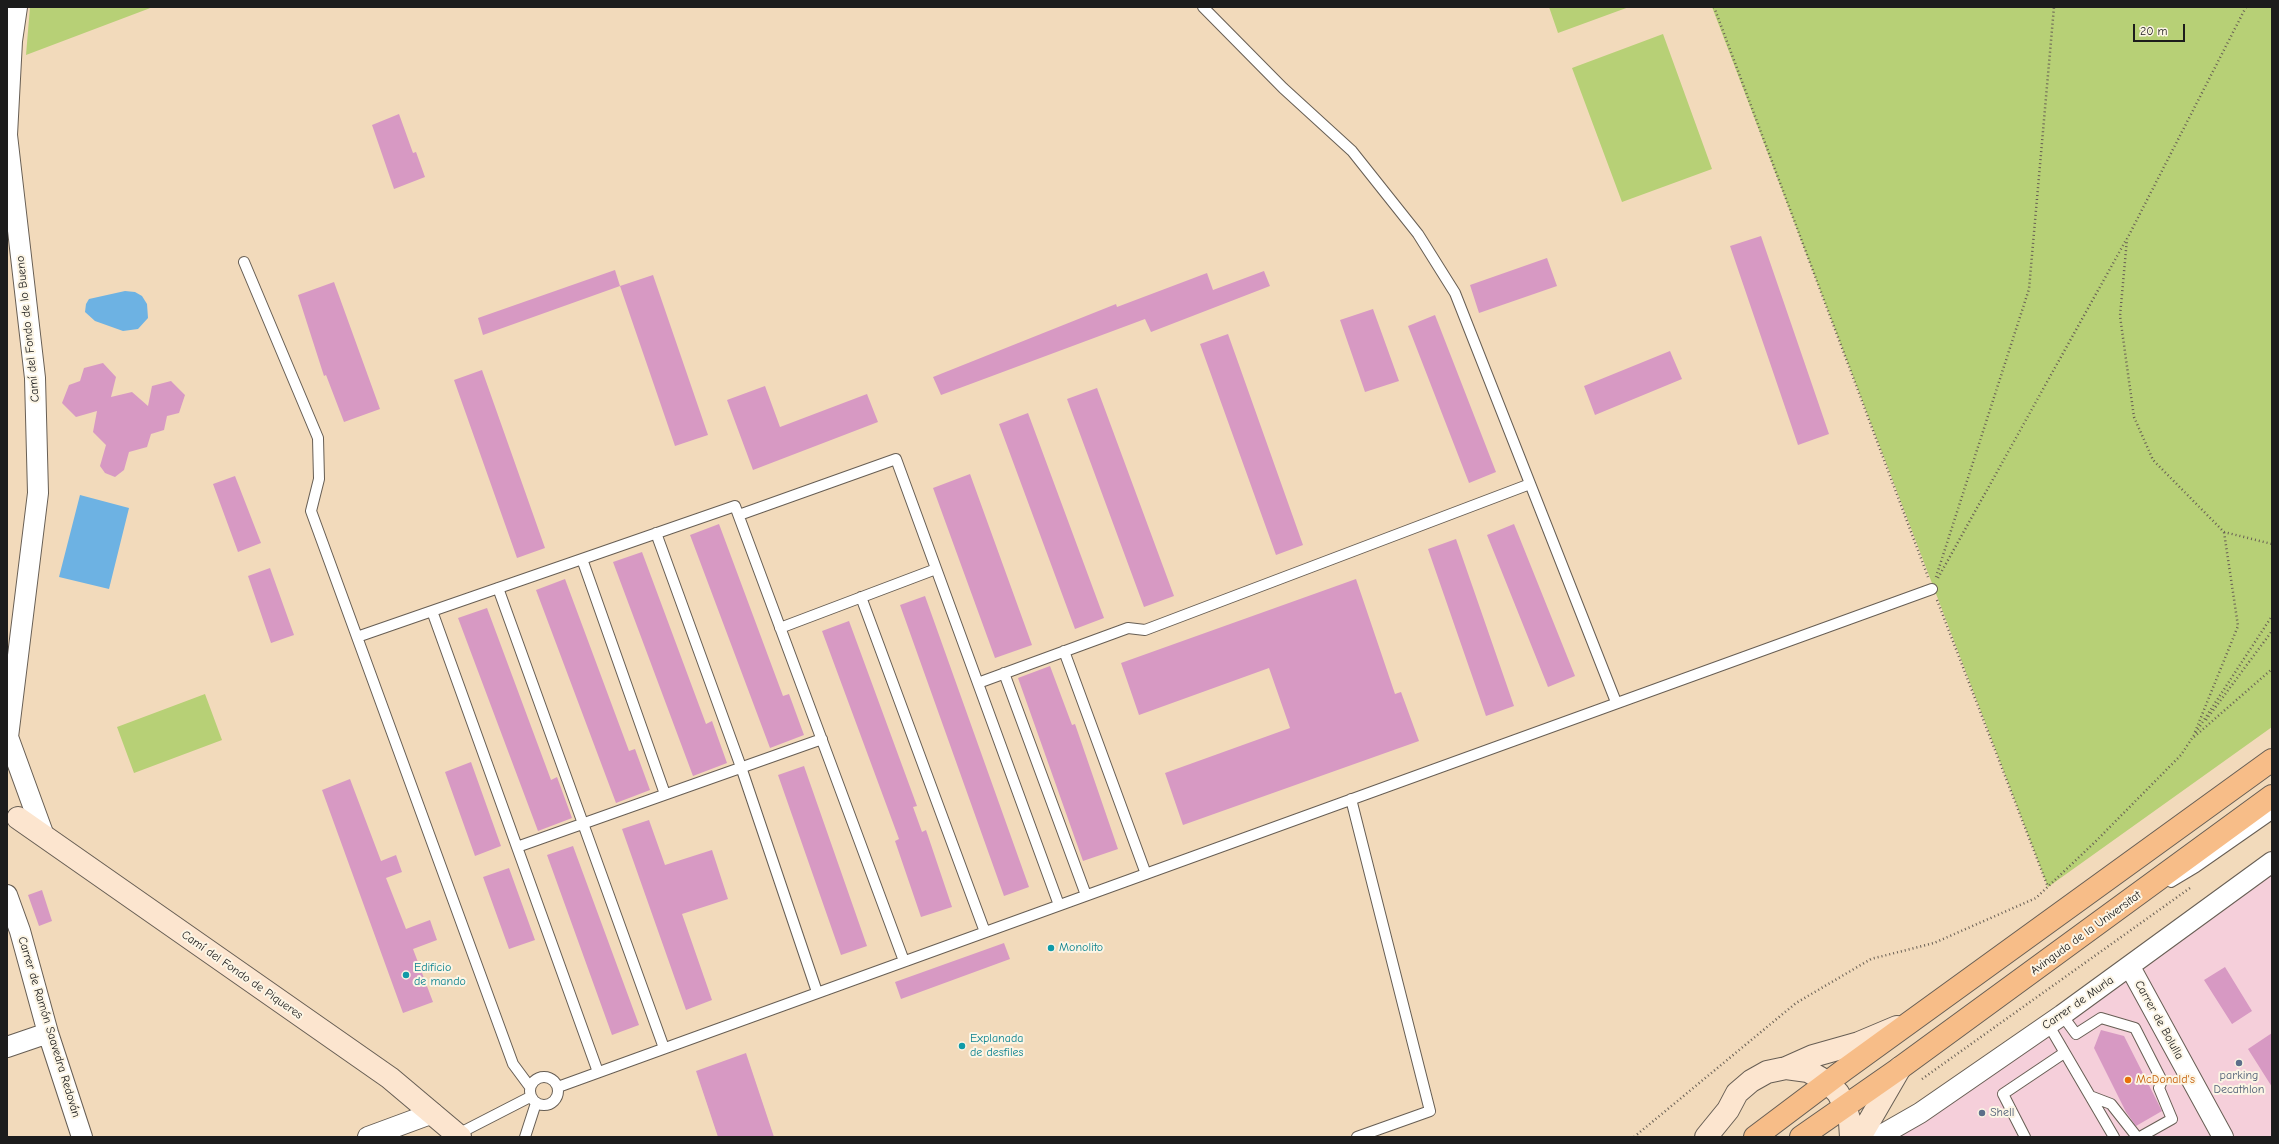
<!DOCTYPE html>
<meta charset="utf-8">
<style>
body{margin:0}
#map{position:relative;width:2279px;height:1144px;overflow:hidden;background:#f2dabb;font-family:"Comic Neue",sans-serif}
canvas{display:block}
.frame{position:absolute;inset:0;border:8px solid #1c1c1c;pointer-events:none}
.scale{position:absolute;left:2133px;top:24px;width:52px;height:18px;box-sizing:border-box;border:2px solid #1c1c1c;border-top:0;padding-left:5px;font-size:12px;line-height:14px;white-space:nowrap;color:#1c1c1c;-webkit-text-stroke:3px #fcf5e5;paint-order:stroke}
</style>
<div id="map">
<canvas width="2279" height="1144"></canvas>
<div class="frame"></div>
<div class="scale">20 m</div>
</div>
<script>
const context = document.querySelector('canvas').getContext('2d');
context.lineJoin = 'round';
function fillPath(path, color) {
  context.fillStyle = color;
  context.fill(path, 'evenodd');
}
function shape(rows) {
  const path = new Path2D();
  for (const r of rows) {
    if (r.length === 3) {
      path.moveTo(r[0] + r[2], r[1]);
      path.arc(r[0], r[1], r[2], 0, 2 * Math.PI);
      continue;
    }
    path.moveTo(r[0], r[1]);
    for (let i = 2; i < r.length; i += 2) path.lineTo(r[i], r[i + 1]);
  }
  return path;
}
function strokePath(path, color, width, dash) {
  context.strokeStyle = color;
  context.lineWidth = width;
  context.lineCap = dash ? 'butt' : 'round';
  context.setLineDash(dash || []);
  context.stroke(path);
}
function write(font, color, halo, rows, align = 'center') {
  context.font = font + ' "Comic Neue",sans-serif';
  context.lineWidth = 4;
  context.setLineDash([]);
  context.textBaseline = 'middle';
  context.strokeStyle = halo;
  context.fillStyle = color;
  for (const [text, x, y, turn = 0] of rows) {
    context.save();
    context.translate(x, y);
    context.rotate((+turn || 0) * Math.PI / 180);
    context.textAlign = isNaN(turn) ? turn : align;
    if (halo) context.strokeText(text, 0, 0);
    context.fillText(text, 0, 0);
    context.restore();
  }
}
const built = shape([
 [2272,865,2272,1137,1895,1137]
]);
const green = shape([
 [30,7,153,7,26,55],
 [1549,7,1629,7,1558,33],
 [1712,7,2272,7,2272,727,2048,887],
 [1663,34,1712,169,1622,202,1572,68],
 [205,694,222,740,134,773,117,727]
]);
const water = shape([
 [125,291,135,292,142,296,147,304,148,318,138,329,123,331,95,321,85,312,86,304,89,299],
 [80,495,129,508,109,589,59,577]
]);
const building = shape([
 [399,114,413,153,416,152,425,177,394,189,372,125],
 [1761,236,1829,434,1798,445,1730,246],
 [1547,258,1557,286,1479,313,1470,285],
 [615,270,620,286,483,335,478,318],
 [1264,271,1270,286,1151,332,1145,319,941,395,933,377,1116,304,1117,307,1207,273,1213,290],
 [653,275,708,435,675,446,620,286],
 [334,282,380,409,344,422,326,375,324,376,298,295],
 [1373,309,1399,381,1365,392,1340,320],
 [1435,315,1496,472,1469,483,1408,326],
 [1228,334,1303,545,1276,555,1200,344],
 [1670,351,1682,379,1595,415,1584,386],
 [103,363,116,377,111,397,132,392,148,406,152,386,171,381,185,395,179,413,167,416,164,430,151,434,147,447,129,452,124,470,115,477,105,473,100,466,106,445,93,432,97,411,76,417,62,403,69,385,80,381,84,368],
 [482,370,545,548,517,558,454,380],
 [765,386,780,427,867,394,878,422,753,470,727,400],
 [1097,388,1174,596,1144,607,1067,399],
 [1028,413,1104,618,1075,629,999,424],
 [970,474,1032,645,995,658,933,488],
 [235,476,261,543,238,552,213,484],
 [719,524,783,696,789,694,804,735,770,748,690,535],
 [1514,524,1575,676,1548,687,1487,535],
 [1456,539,1514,706,1486,716,1428,549],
 [642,552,706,724,712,721,727,763,693,776,613,562],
 [270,568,294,635,271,643,248,576],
 [565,579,629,751,635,749,650,790,616,803,536,590],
 [1356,579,1395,694,1401,692,1419,741,1183,825,1165,773,1290,728,1269,668,1139,715,1121,663],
 [925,596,1029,887,1004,896,900,605],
 [487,608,551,780,557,777,572,818,538,831,458,618],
 [849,621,917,806,913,807,922,832,926,830,952,907,921,917,895,841,899,839,822,631],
 [1050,666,1072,725,1075,724,1118,849,1083,861,1018,678],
 [471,762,501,846,475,856,445,772],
 [804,766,867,946,841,955,778,775],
 [350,779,381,861,396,855,402,872,386,878,406,929,430,920,437,940,413,949,433,1002,403,1013,322,790],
 [649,820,665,865,712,850,728,899,682,914,712,1000,686,1010,622,829],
 [573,846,639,1025,612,1035,547,855],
 [509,868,535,940,509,949,483,877],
 [42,890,52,921,39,926,28,895],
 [1004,943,1010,959,901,999,895,982],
 [2225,967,2252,1011,2232,1024,2204,980],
 [2101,1030,2124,1036,2162,1111,2136,1126,2126,1112,2094,1048],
 [2272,1033,2272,1087,2248,1049],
 [746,1053,774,1137,718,1137,696,1071]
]);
const path = shape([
 [1714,7,1928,577],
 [2246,7,2127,239,2120,316,2134,417,2153,460,2224,532,2272,544],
 [1936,577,2029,289,2054,7],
 [1938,578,2126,240],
 [1937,600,2048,887],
 [2206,720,2272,631],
 [2195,732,2238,626,2224,532],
 [2194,737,2272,669],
 [1922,1079,2190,888],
 [1634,1137,1796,1003,1871,959,1934,943,2036,898,2096,841,2181,755,2272,616]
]);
const lane = shape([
 [1203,7,1283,88,1352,151,1418,234,1455,293,1616,702],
 [244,262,318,438,319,479,311,511,513,1064,530,1087],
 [739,515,896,459,1059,905],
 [656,533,741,767,817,992],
 [582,559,665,794],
 [498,588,664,1048],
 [861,597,985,932],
 [432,611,598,1072],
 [780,628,936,569],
 [357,637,735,506,904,961],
 [1064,651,1146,874],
 [1004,673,1086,895],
 [978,683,1128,628,1145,630,1530,484],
 [1351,799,1430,1111,1357,1137],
 [517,847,822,739],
 [2171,882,2196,867,2272,814],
 [2062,1015,2076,1034,2101,1018,2135,1028,2162,1081,2159,1088,2172,1119,2140,1137],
 [2048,1024,2114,1137],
 [544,1091,14],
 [558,1087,1932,589],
 [2090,1096,2111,1104,2137,1137],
 [458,1134,530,1097],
 [525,1137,536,1103],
 [2025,1137,2003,1094,2064,1053]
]);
const street = shape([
 [17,7,12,41,7,135,35,378,38,493,8,737,44,836],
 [7,895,20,931,48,1033,82,1137],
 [2130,967,2223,1137],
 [7,1047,48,1033],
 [368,1137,433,1113],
 [1878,1137,1920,1113,2062,1015,2272,862]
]);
const secondary = shape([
 [18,818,390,1078,460,1137],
 [1786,1068,1808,1071,1827,1082,1838,1093,1845,1106,1850,1122,1851,1137],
 [1706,1137,1728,1110,1737,1093,1751,1081,1767,1072,1786,1068,1813,1056,1859,1043,1897,1027],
 [1860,1137,1900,1068]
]);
const primary = shape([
 [1755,1137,1844,1070,2272,760],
 [1801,1137,1900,1068,2272,796]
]);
const markers = [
 [1051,948,4,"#0f9aa8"],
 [406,975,4,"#0f9aa8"],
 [962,1046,4,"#0f9aa8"],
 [2239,1063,4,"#5c6f8a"],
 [2128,1080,4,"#e8710a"],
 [1982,1113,4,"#5c6f8a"]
];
const streetNames = [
 ["Camí del Fondo de lo Bueno",28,329,-96],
 ["Avinguda de la Universitat",2086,933,-36],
 ["Camí del Fondo de Piqueres",242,975,35],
 ["Carrer de Murla",2078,1003,-35],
 ["Carrer de Bolulla",2159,1020,61],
 ["Carrer de Ramón Saavedra Redován",49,1027,73]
];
const cultureNames = [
 ["Monolito",1059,948],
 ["Edificio",414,968],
 ["de mando",414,982],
 ["Explanada",970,1039],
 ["de desfiles",970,1053]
];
const serviceNames = [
 ["parking",2239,1076],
 ["Decathlon",2239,1090],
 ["Shell",1990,1113,"left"]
];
const foodNames = [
 ["McDonald's",2136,1080]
];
fillPath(built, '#f5cfda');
fillPath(green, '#b7d076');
fillPath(water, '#6db2e3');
fillPath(building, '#d799c3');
strokePath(lane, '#675e54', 12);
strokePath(street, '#675e54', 22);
strokePath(secondary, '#675e54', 24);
strokePath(primary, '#675e54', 24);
strokePath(path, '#675e54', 2.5, [1, 3]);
strokePath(lane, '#fff', 10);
strokePath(street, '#fff', 20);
strokePath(secondary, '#fce5cf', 22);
strokePath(primary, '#f7bd88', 22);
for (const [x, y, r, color] of markers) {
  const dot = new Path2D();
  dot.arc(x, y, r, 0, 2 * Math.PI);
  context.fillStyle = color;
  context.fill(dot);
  strokePath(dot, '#fcf5e5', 1.5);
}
write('12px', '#1c1c1c', '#fcf5e5', streetNames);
write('12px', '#0d838f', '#fcf5e5', cultureNames, 'left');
write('12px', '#4e5e75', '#fcf5e5', serviceNames);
write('12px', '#c56008', '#fcf5e5', foodNames, 'left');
</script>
